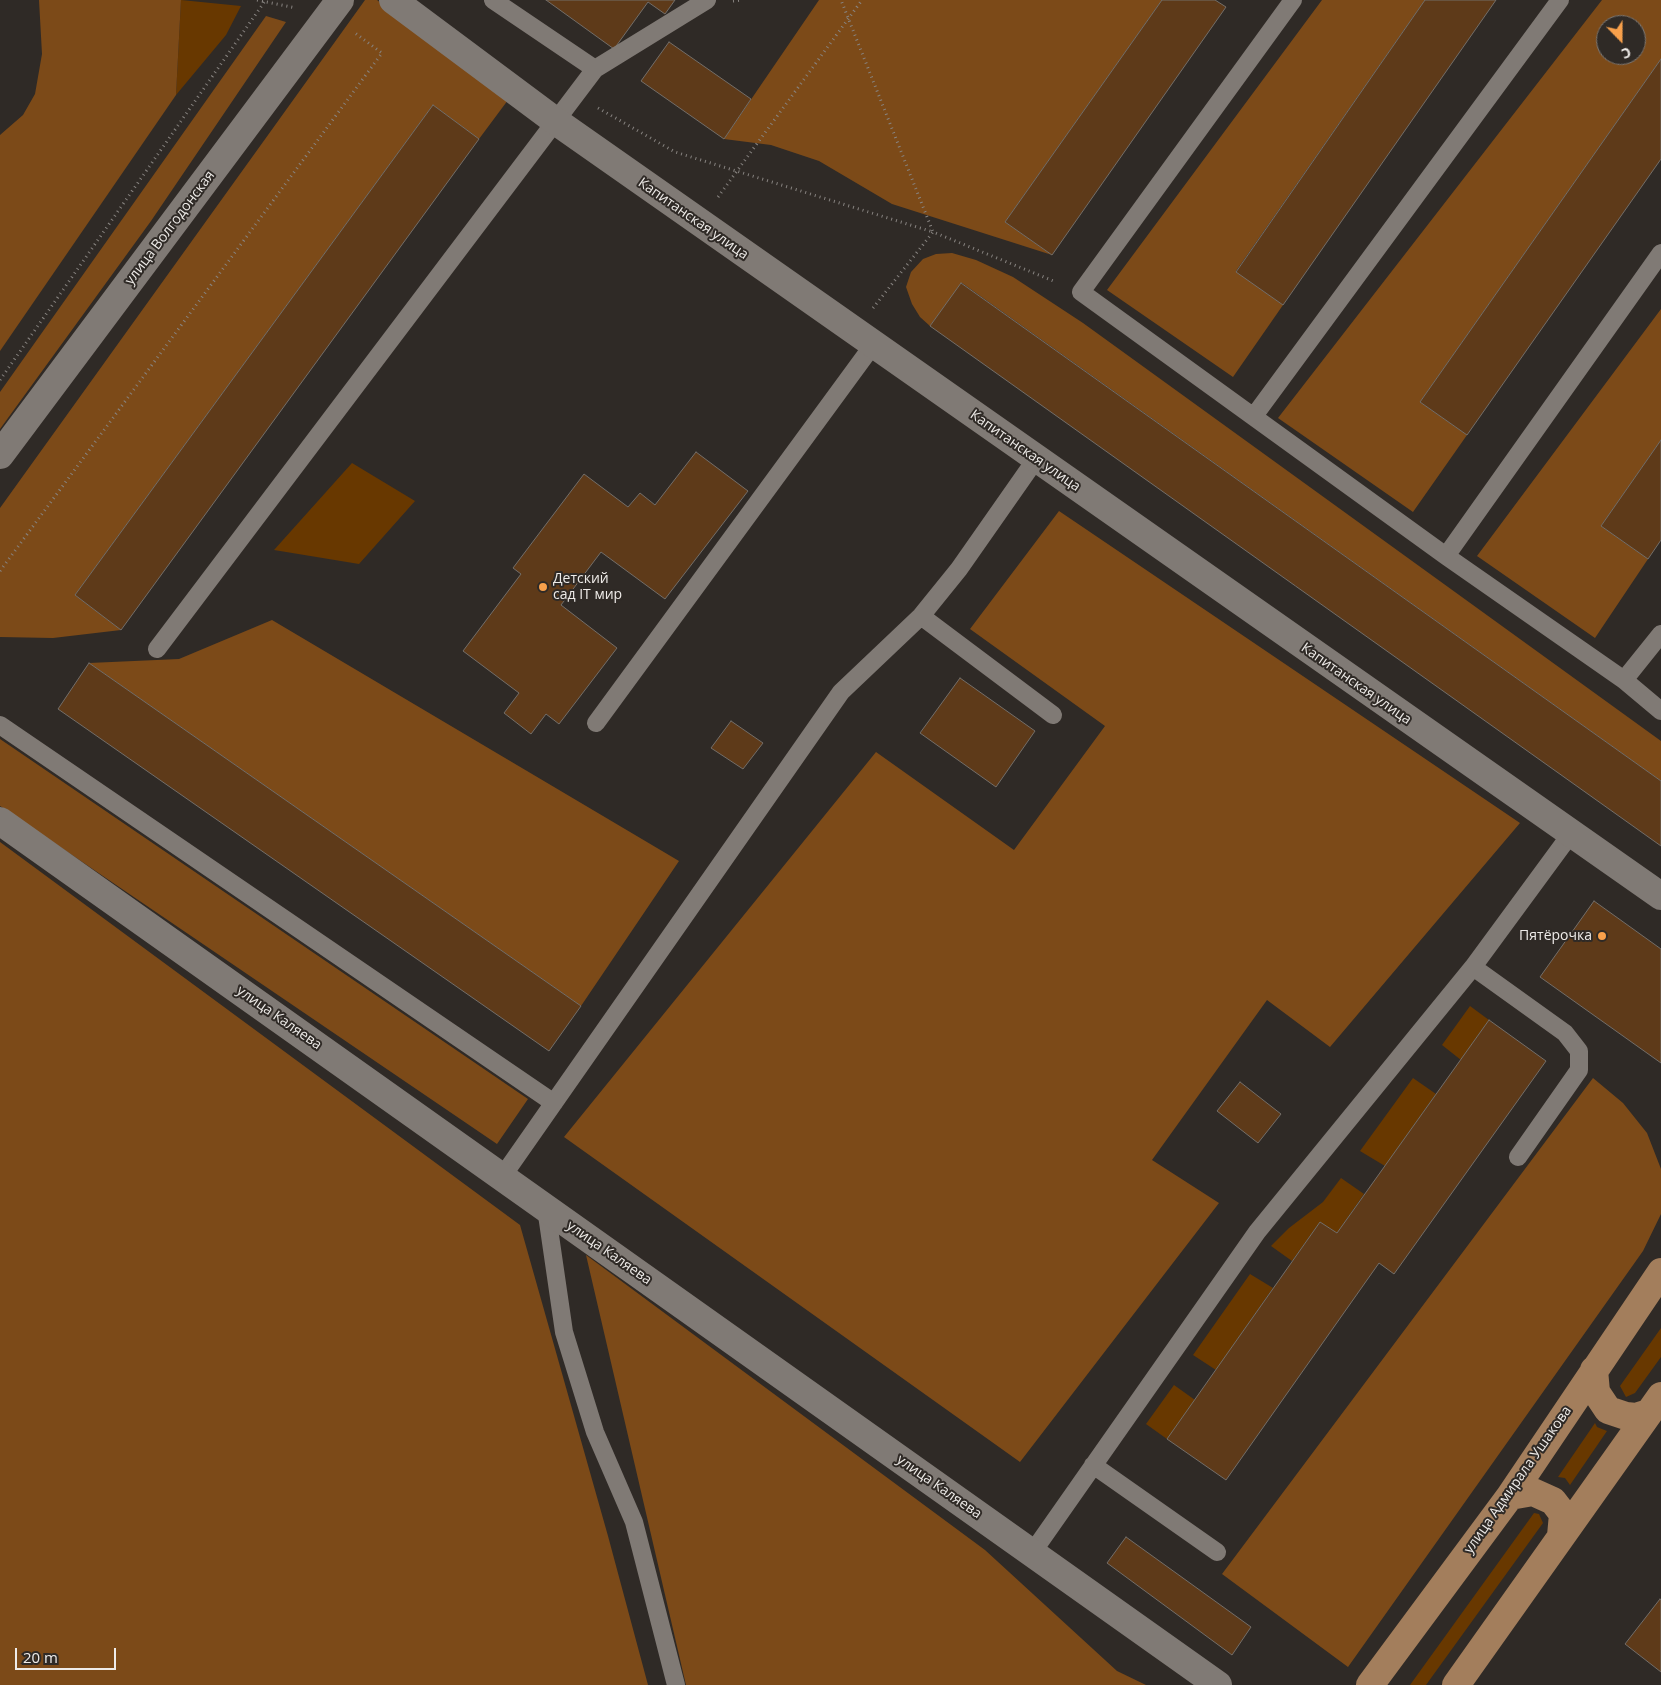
<!DOCTYPE html>
<meta charset="utf-8">
<style>
body{margin:0}
#map{position:relative;width:1661px;height:1685px;overflow:hidden;background:#2f2a26;font-family:"Open Sans",sans-serif}
canvas{display:block}
.north{position:absolute;left:1596px;top:15px;width:50px;height:50px;box-sizing:border-box;background:#2f2a26;border:1px solid #7b7774;border-radius:50%;rotate:158deg;font-size:14px;font-weight:700;line-height:20px;text-align:center;color:#eeebe8}
.north::after{content:'';display:block;margin:auto;width:18px;height:22px;background:#f8a04b;clip-path:polygon(50% 0,100% 100%,50% 72%,0 100%)}
.scale{position:absolute;left:15px;top:1648px;width:101px;height:22px;box-sizing:border-box;border:2px solid #eeebe8;border-top:0;padding-left:6px;font-size:15px;line-height:18px;white-space:nowrap;color:#eeebe8;-webkit-text-stroke:4px #2f2a26;paint-order:stroke}
</style>
<div id="map">
<canvas width="1661" height="1685"></canvas>
<div class="north">С</div>
<div class="scale">20 m</div>
</div>
<script>
const context = document.querySelector('canvas').getContext('2d');
context.lineJoin = 'round';
function fillPath(path, color) {
  context.fillStyle = color;
  context.fill(path, 'evenodd');
}
function shape(rows) {
  const path = new Path2D();
  for (const r of rows) {
    path.moveTo(r[0], r[1]);
    for (let i = 2; i < r.length; i += 2) path.lineTo(r[i], r[i + 1]);
  }
  return path;
}
function strokePath(path, color, width, dash) {
  context.strokeStyle = color;
  context.lineWidth = width;
  context.lineCap = dash ? 'butt' : 'round';
  context.setLineDash(dash || []);
  context.stroke(path);
}
function write(font, color, halo, rows, align = 'center') {
  context.font = font + ' "Open Sans",sans-serif';
  context.lineWidth = 4;
  context.setLineDash([]);
  context.textBaseline = 'middle';
  context.strokeStyle = halo;
  context.fillStyle = color;
  for (const [text, x, y, turn = 0] of rows) {
    context.save();
    context.translate(x, y);
    context.rotate((+turn || 0) * Math.PI / 180);
    context.textAlign = isNaN(turn) ? turn : align;
    if (halo) context.strokeText(text, 0, 0);
    context.fillText(text, 0, 0);
    context.restore();
  }
}
const green = shape([
 [181,0,241,6,226,35,176,95],
 [352,463,415,501,359,564,274,550],
 [1470,1006,1489,1020,1461,1060,1442,1045],
 [1413,1078,1436,1094,1385,1166,1360,1151],
 [1341,1178,1364,1194,1337,1233,1320,1222,1292,1261,1271,1246,1289,1228,1323,1202],
 [1250,1274,1273,1288,1216,1370,1193,1355],
 [1661,1328,1661,1357,1635,1393,1626,1397,1620,1386],
 [1174,1385,1195,1400,1167,1439,1146,1424],
 [1595,1423,1597,1427,1607,1431,1570,1485,1565,1478,1558,1477],
 [1534,1513,1539,1514,1543,1523,1426,1685,1410,1685]
]);
const forest = shape([
 [39,0,181,0,176,95,0,351,0,135,23,115,35,94,42,54],
 [365,0,377,0,508,100,479,139,433,105,75,595,121,630,53,638,0,637,0,508],
 [819,0,1162,0,1005,222,1052,255,892,204,819,161,771,145,724,139],
 [1322,0,1425,0,1236,271,1283,305,1233,377,1107,290],
 [1602,0,1661,0,1661,59,1420,402,1467,435,1413,512,1278,418],
 [1606,25,1636,25,1636,55,1606,55],
 [266,16,286,22,151,221,0,429,0,392],
 [952,253,976,260,1013,277,1083,323,1661,741,1661,781,962,283,930,326,920,317,912,304,906,287,911,272,923,259,936,254],
 [1661,309,1661,440,1601,526,1648,559,1595,638,1477,556],
 [1059,511,1520,823,1330,1047,1267,1000,1152,1160,1219,1203,1020,1462,564,1137,876,752,1014,850,1105,726,970,629],
 [272,620,679,861,581,1006,89,663,179,659],
 [0,739,528,1099,497,1144,0,806],
 [0,842,520,1225,608,1536,648,1685,0,1685],
 [1593,1078,1623,1103,1647,1133,1661,1169,1661,1214,1643,1251,1348,1667,1222,1574],
 [586,1255,985,1550,1117,1671,1146,1685,686,1685]
]);
const building = shape([
 [546,0,675,0,665,14,648,2,614,49,546,0],
 [1162,0,1215,0,1226,7,1052,255,1005,222,1162,0],
 [1425,0,1496,0,1283,305,1236,272,1425,0],
 [669,42,751,99,724,139,641,81,669,42],
 [1661,59,1661,159,1467,435,1420,402,1661,59],
 [433,105,479,139,121,630,75,595,433,105],
 [961,283,1661,781,1661,846,930,326,961,283],
 [1661,440,1661,540,1648,559,1601,526,1661,440],
 [696,452,748,491,665,599,601,552,561,605,617,648,559,724,546,714,531,734,504,713,519,693,463,651,521,574,513,568,584,474,628,507,640,493,655,505,696,452],
 [89,663,581,1006,549,1051,58,709,89,663],
 [960,678,1035,731,996,787,920,733,960,678],
 [731,721,763,743,743,769,711,748,731,721],
 [1594,901,1661,949,1661,1063,1540,977,1594,901],
 [1489,1020,1546,1061,1394,1274,1379,1263,1226,1480,1167,1439,1320,1222,1337,1233,1489,1020],
 [1240,1082,1281,1114,1258,1143,1217,1111,1240,1082],
 [1126,1537,1251,1627,1232,1655,1107,1563,1126,1537],
 [1660,1599,1661,1600,1661,1672,1625,1644,1660,1599]
]);
const path = shape([
 [257,0,296,8],
 [733,1,742,0],
 [598,108,675,152,933,232,841,0],
 [718,197,862,0],
 [873,308,933,232,1056,282],
 [0,380,265,1],
 [0,571,382,53,355,33]
]);
const service = shape([
 [493,0,595,69],
 [1293,0,1081,292,1446,556,1624,680,1661,711],
 [1254,416,1560,0],
 [1446,556,1661,253],
 [921,616,1053,715],
 [157,649,595,69,707,0],
 [1624,680,1661,634],
 [596,723,873,345],
 [0,725,554,1103],
 [1518,1157,1579,1070,1579,1051,1565,1033,1473,967,1570,835],
 [502,1177,841,692,921,616,959,569,1036,459],
 [546,1208,564,1332,595,1432,634,1522,676,1685],
 [1093,1465,1217,1552],
 [1032,1553,1257,1232,1473,967]
]);
const minor = shape([
 [393,0,554,120,1661,896],
 [0,455,340,0],
 [0,821,1218,1685]
]);
const primary = shape([
 [1594,1370,1596,1392,1608,1410,1626,1416,1636,1417,1649,1413],
 [1510,1496,1533,1492,1553,1501,1563,1514,1561,1536],
 [1370,1685,1510,1496,1661,1272],
 [1456,1685,1661,1396]
]);
const markers = [
 [543,587,5,"#f8a04b"],
 [1602,936,5,"#f8a04b"]
];
const streetNames = [
 ["Капитанская улица",693,219,35],
 ["улица Волгодонская",170,228,-53],
 ["Капитанская улица",1025,451,35],
 ["Капитанская улица",1356,684,35],
 ["улица Каляева",279,1018,35],
 ["улица Каляева",609,1253,35],
 ["улица Адмирала Ушакова",1518,1480,-55],
 ["улица Каляева",939,1487,35]
];
const poiNames = [
 ["Детский",553,579],
 ["сад IT мир",553,595],
 ["Пятёрочка",1592,936,"right"]
];
fillPath(green, '#683800');
fillPath(forest, '#7c4a18');
fillPath(building, '#5e3a19');
strokePath(building, '#736e69', 1);
strokePath(path, '#888481', 3, [1, 4]);
strokePath(service, '#807a75', 18);
strokePath(minor, '#807a75', 28);
strokePath(primary, '#a37e5c', 28);
for (const [x, y, r, color] of markers) {
  const dot = new Path2D();
  dot.arc(x, y, r, 0, 2 * Math.PI);
  context.fillStyle = color;
  context.fill(dot);
  strokePath(dot, '#2f2a26', 2);
}
write('14px', '#eeebe8', '#2f2a26', streetNames);
write('14px', '#eeebe8', '#2f2a26', poiNames, 'left');
</script>
